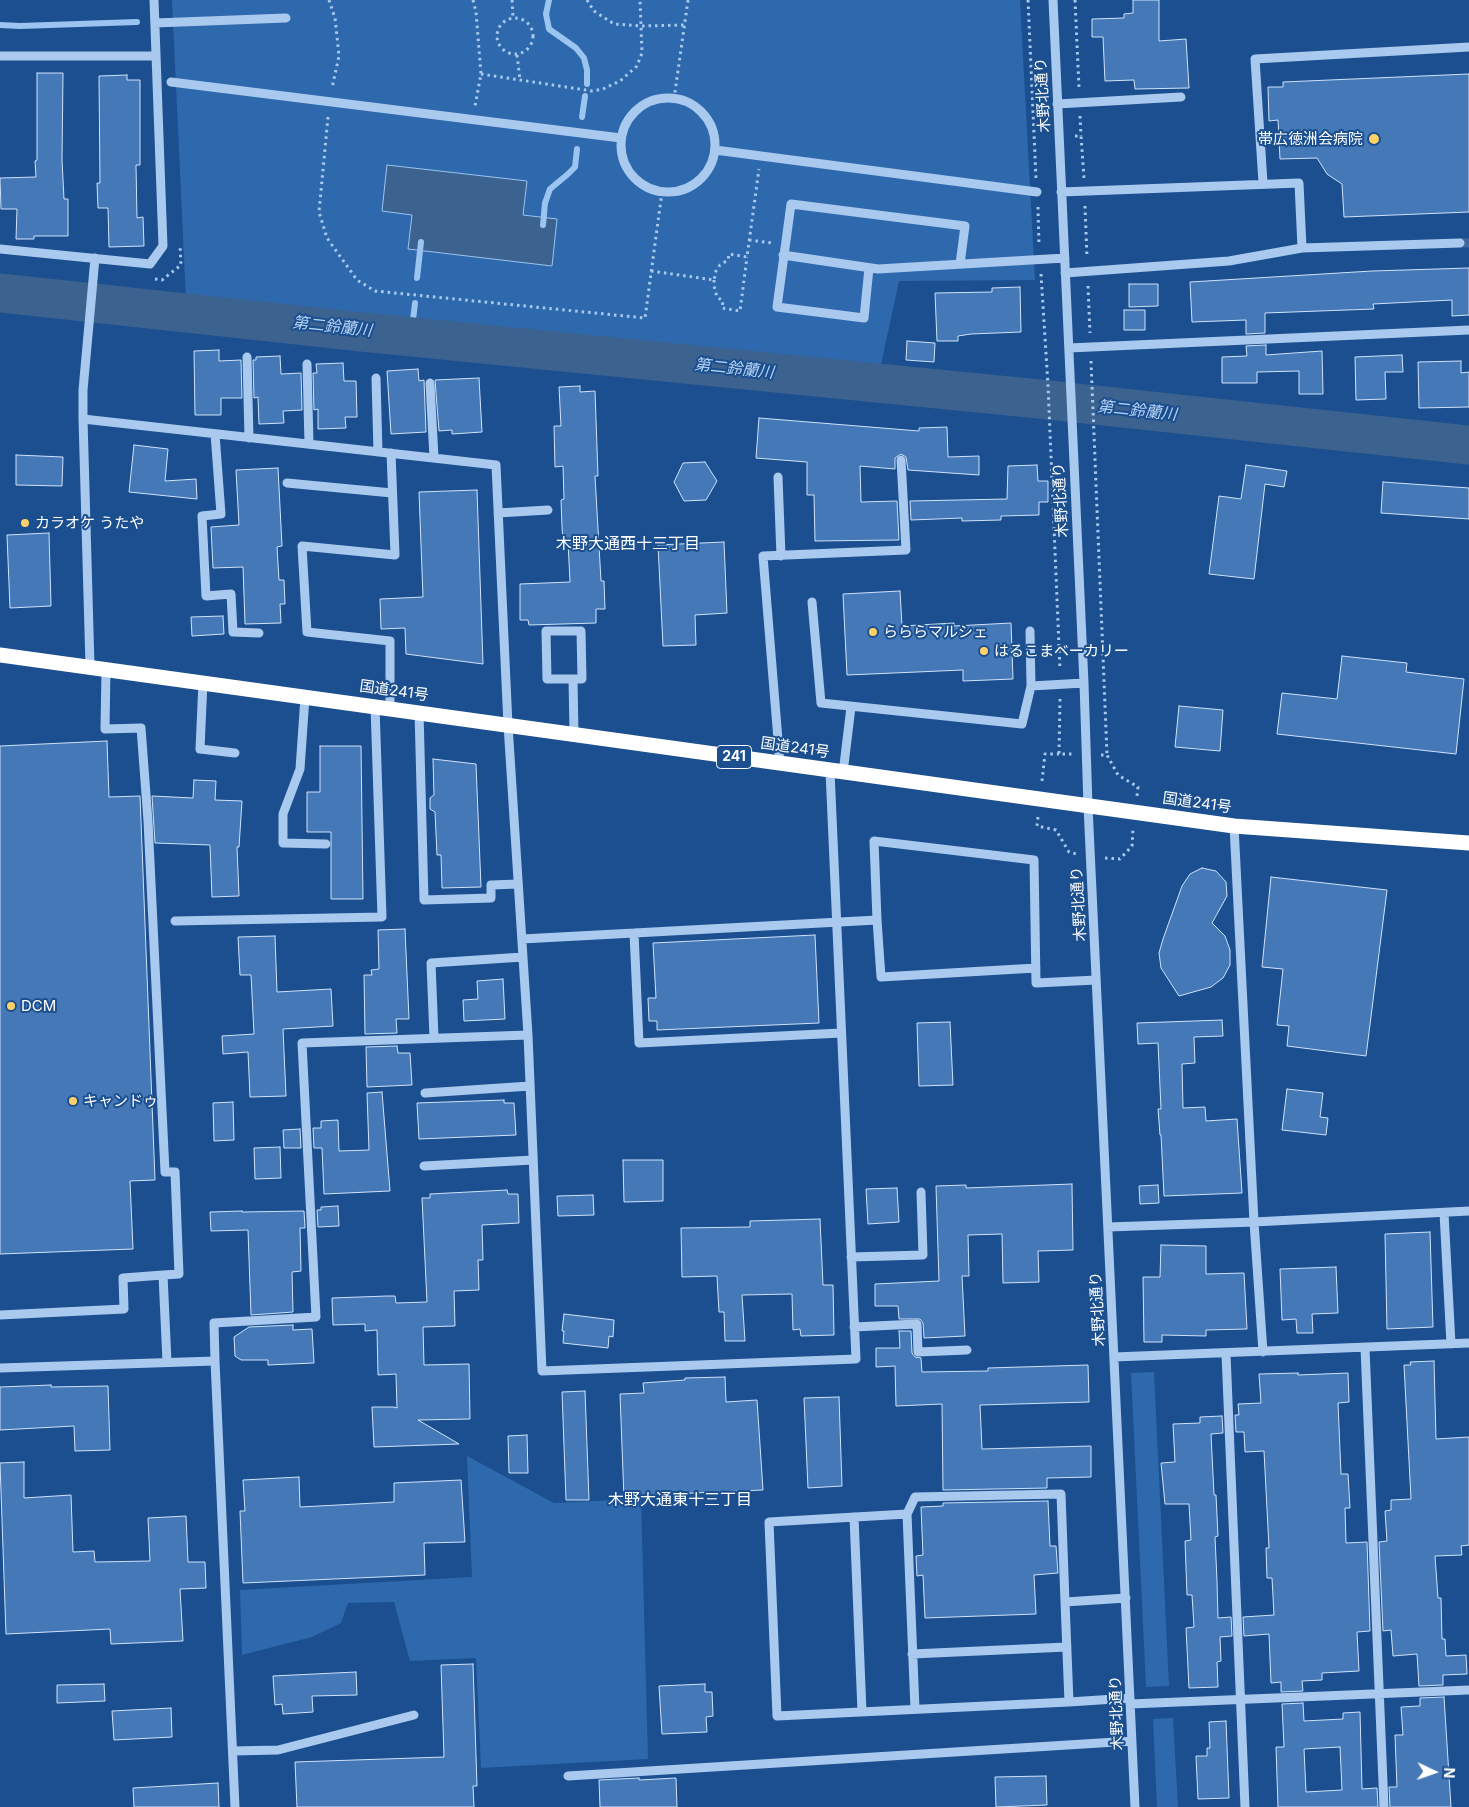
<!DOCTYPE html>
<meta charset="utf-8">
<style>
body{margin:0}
#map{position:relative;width:1469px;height:1807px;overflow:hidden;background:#1b4f8f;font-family:Inter,sans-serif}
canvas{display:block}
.north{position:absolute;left:1409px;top:1747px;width:50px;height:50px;-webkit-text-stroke:4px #1b4f8f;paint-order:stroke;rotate:93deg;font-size:14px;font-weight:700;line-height:20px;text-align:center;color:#fff}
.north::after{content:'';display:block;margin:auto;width:18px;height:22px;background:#fff;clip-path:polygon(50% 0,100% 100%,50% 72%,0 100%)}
</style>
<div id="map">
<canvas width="1469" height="1807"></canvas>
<div class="north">N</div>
</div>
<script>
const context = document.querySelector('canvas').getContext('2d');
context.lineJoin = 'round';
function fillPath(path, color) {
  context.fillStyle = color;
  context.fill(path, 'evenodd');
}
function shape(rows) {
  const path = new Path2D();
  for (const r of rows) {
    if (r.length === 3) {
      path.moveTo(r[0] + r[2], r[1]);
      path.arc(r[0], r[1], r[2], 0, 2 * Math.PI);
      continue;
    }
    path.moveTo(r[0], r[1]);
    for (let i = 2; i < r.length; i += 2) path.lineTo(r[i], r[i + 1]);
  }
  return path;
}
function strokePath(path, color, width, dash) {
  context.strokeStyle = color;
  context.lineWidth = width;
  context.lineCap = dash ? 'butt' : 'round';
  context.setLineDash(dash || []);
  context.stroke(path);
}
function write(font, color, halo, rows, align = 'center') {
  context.font = font + ' Inter,"Noto Sans JP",sans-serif';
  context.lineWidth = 4;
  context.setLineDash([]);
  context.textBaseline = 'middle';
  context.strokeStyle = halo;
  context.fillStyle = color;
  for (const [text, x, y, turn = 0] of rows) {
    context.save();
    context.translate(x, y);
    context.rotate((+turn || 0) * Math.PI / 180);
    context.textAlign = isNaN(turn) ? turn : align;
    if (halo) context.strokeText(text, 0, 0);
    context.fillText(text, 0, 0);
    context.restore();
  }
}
const green = shape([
 [172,0,1020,0,1035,280,899,281,879,374,186,301],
 [1154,1372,1169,1686,1146,1687,1131,1373],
 [467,1456,554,1503,641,1499,648,1759,481,1768,476,1658,410,1661,394,1602,348,1603,341,1623,312,1637,242,1655,240,1590,472,1577],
 [1173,1718,1178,1807,1157,1807,1153,1719]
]);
const water = shape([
 [387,165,527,181,523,215,557,219,552,266,408,249,412,215,382,211,387,165]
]);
const stream = shape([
 [549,0,546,14,549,29,576,48,584,58,587,70,587,84],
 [0,25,20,26,137,22],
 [582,117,585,96],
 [543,225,545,203,550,189,568,174,575,167,577,149],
 [417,278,421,242],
 [411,337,415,303]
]);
const river = shape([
 [0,293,362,332,1039,399,1469,445]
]);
const building = shape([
 [1133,0,1159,0,1159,41,1186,39,1189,88,1135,89,1134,80,1105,81,1103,37,1092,37,1092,19,1124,18,1124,14,1133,13,1133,0],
 [37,73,63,73,62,160,64,199,68,199,68,236,34,236,34,239,16,239,17,209,1,209,0,178,36,177,35,161,37,160,37,73],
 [1469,74,1469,212,1344,217,1342,184,1327,174,1317,158,1280,159,1278,120,1269,121,1268,87,1283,87,1283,82,1469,74],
 [127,75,127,80,140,80,140,165,136,165,137,218,143,217,144,246,109,247,108,208,98,208,97,183,100,183,99,76,127,75],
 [1469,268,1469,315,1452,316,1452,300,1373,304,1374,309,1265,313,1265,333,1246,334,1246,320,1192,322,1190,282,1372,271,1469,268],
 [1129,284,1158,284,1158,306,1129,307,1129,284],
 [1020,287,1021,332,971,334,958,336,958,341,937,341,935,293,992,292,992,288,1020,287],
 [1124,310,1145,310,1145,330,1124,330,1124,310],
 [907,341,935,343,934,362,906,360,907,341],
 [1266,345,1266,355,1322,351,1323,394,1299,394,1299,371,1257,372,1257,383,1222,383,1222,357,1247,356,1246,346,1266,345],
 [219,350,219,361,241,360,242,398,221,398,221,415,195,415,194,351,219,350],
 [1402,355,1403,372,1385,372,1386,399,1356,400,1355,357,1402,355],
 [280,356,281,374,301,373,302,410,283,411,284,423,259,424,258,397,254,398,253,360,256,360,256,357,280,356],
 [1461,361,1461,373,1469,372,1469,407,1419,408,1418,362,1461,361],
 [343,363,344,381,356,381,357,417,345,417,346,428,318,429,318,409,314,410,313,373,317,373,316,364,343,363],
 [418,369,419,381,424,380,426,432,391,434,387,371,418,369],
 [479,378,482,432,452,434,452,430,439,431,435,380,479,378],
 [580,386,580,392,595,391,598,476,595,476,601,581,604,581,605,609,596,609,596,623,529,625,528,620,520,620,520,584,570,582,568,542,563,542,562,527,561,500,564,499,563,466,555,467,554,426,561,426,559,387,580,386],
 [759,418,919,431,919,428,947,427,948,457,979,456,979,475,908,470,906,457,901,454,895,458,895,469,860,466,861,502,897,501,899,540,815,541,814,495,807,495,807,462,756,458,759,418],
 [134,445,168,449,165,481,196,479,197,499,129,492,134,445],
 [16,455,63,457,62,486,16,485,16,455],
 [705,462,717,481,706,500,684,501,674,482,683,463,705,462],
 [1037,465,1038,481,1048,481,1048,502,1039,502,1039,515,1001,516,1001,520,962,521,962,518,911,520,910,501,1007,499,1008,466,1037,465],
 [1246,465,1287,471,1284,487,1265,484,1254,579,1209,574,1219,496,1241,499,1246,465],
 [278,468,282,546,277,547,279,580,284,580,285,604,280,604,281,623,245,624,243,567,213,568,211,527,239,525,236,470,278,468],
 [1383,482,1469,488,1469,519,1381,513,1383,482],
 [477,490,483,664,406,654,405,628,381,629,380,599,423,597,419,492,477,490],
 [49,533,51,606,10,608,7,535,49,533],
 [724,542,727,613,695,615,696,645,663,646,658,545,724,542],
 [900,591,902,626,954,623,954,626,1011,623,1013,679,963,681,963,670,847,675,843,594,900,591],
 [223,616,224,634,192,636,191,617,223,616],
 [1342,656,1407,663,1406,672,1464,679,1456,754,1277,734,1282,693,1337,699,1342,656],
 [1179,706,1223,710,1220,751,1175,747,1179,706],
 [107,741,109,797,140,796,155,1180,130,1181,133,1249,0,1254,0,746,107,741],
 [320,746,361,746,363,899,331,899,331,832,307,832,307,792,320,792,320,746],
 [433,759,476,764,481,887,442,888,441,855,437,855,435,812,430,809,430,798,434,795,433,759],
 [194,780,216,781,215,800,242,801,239,847,237,847,239,896,212,897,210,845,155,843,152,796,193,798,194,780],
 [1202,868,1216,871,1226,882,1227,896,1212,923,1225,936,1230,950,1230,965,1223,978,1211,987,1179,996,1161,968,1159,953,1163,939,1182,886,1190,874,1202,868],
 [1271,877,1387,890,1366,1056,1287,1046,1289,1026,1277,1025,1283,969,1262,967,1271,877],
 [405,929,409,1019,396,1019,397,1033,365,1034,364,975,372,975,371,970,379,969,378,930,405,929],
 [815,935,819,1023,657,1030,657,1021,649,1021,648,998,656,998,653,943,815,935],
 [275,936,277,992,331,989,333,1026,283,1029,286,1096,250,1097,248,1052,223,1054,222,1036,254,1034,251,975,240,975,238,937,275,936],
 [503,979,505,1019,464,1021,463,1000,478,999,477,981,503,979],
 [1222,1020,1223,1036,1194,1037,1195,1063,1182,1064,1183,1108,1205,1107,1206,1121,1237,1119,1242,1193,1164,1196,1161,1135,1160,1135,1158,1109,1161,1109,1158,1043,1138,1044,1137,1023,1222,1020],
 [950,1022,953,1085,919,1086,917,1023,950,1022],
 [397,1046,398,1053,410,1053,412,1085,367,1087,366,1047,397,1046],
 [1287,1089,1323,1093,1320,1117,1328,1118,1326,1135,1282,1130,1287,1089],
 [382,1092,390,1191,324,1194,322,1148,314,1148,313,1128,321,1128,321,1121,338,1120,339,1151,369,1150,367,1093,382,1092],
 [504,1100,504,1103,514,1103,516,1135,419,1139,417,1103,504,1100],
 [233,1102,234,1140,214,1141,213,1103,233,1102],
 [300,1129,301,1148,284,1148,283,1130,300,1129],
 [280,1147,281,1178,255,1179,254,1148,280,1147],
 [623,1160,663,1160,663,1201,624,1202,623,1160],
 [1072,1184,1073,1250,1038,1251,1039,1282,1003,1283,1002,1234,968,1235,969,1276,962,1276,965,1336,924,1338,923,1323,920,1319,899,1319,898,1306,875,1306,875,1284,939,1281,936,1186,966,1185,966,1188,1072,1184],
 [1158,1185,1159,1203,1140,1204,1139,1186,1158,1185],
 [897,1188,899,1222,868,1224,866,1189,897,1188],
 [507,1190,508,1194,518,1194,519,1223,482,1225,483,1260,478,1260,479,1290,454,1291,455,1326,423,1327,424,1365,469,1364,470,1419,418,1420,459,1444,374,1447,372,1407,394,1407,397,1408,396,1374,378,1375,377,1330,365,1331,365,1324,333,1325,332,1298,387,1296,395,1296,396,1303,427,1302,422,1198,430,1198,430,1194,507,1190],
 [593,1195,594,1215,558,1216,557,1196,593,1195],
 [338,1206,339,1226,318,1227,317,1210,321,1210,321,1207,338,1206],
 [242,1211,242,1212,304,1211,305,1228,300,1228,301,1271,292,1272,293,1312,251,1315,248,1230,211,1231,210,1212,242,1211],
 [820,1219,823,1285,833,1285,834,1335,801,1336,800,1329,793,1330,792,1294,742,1295,745,1341,725,1341,724,1312,719,1312,717,1276,682,1277,681,1228,750,1227,750,1221,820,1219],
 [1430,1232,1433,1327,1387,1329,1385,1234,1430,1232],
 [1161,1245,1206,1246,1206,1274,1244,1273,1247,1329,1206,1330,1206,1336,1162,1335,1162,1342,1144,1342,1143,1277,1160,1277,1161,1245],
 [1336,1267,1338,1313,1312,1314,1313,1333,1297,1333,1296,1319,1282,1320,1280,1269,1336,1267],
 [564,1314,614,1320,613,1337,609,1336,608,1348,563,1343,564,1331,562,1331,564,1314],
 [293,1325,293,1330,312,1329,314,1363,268,1365,268,1360,241,1360,235,1356,234,1337,249,1327,293,1325],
 [899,1331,911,1331,912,1353,915,1357,921,1358,922,1372,988,1371,988,1368,1088,1365,1089,1402,980,1405,982,1449,1091,1446,1091,1477,1047,1478,1047,1488,943,1490,942,1404,896,1406,895,1366,876,1367,876,1348,900,1348,899,1331],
 [1434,1361,1436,1439,1469,1437,1469,1545,1461,1546,1462,1555,1435,1556,1438,1598,1441,1598,1442,1639,1445,1639,1446,1656,1466,1655,1467,1674,1443,1675,1443,1685,1419,1686,1417,1654,1393,1656,1391,1630,1383,1631,1379,1542,1387,1541,1385,1511,1391,1510,1391,1500,1411,1499,1404,1365,1411,1365,1410,1362,1434,1361],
 [1298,1373,1298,1375,1348,1373,1349,1402,1338,1403,1341,1474,1348,1474,1350,1508,1345,1508,1346,1543,1367,1542,1370,1631,1357,1632,1359,1671,1322,1673,1322,1680,1302,1681,1303,1691,1281,1692,1281,1682,1271,1683,1269,1634,1244,1636,1243,1617,1274,1615,1272,1578,1267,1578,1266,1548,1269,1548,1264,1451,1245,1452,1244,1432,1236,1432,1235,1415,1239,1415,1238,1404,1261,1403,1259,1374,1298,1373],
 [725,1377,726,1402,757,1400,763,1490,647,1495,647,1498,624,1499,620,1394,644,1393,643,1383,685,1380,685,1378,725,1377],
 [51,1385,51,1387,108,1386,110,1450,75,1451,74,1426,0,1430,0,1387,51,1385],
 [585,1391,589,1500,566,1500,562,1392,585,1391],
 [839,1397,842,1486,808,1488,804,1398,839,1397],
 [1222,1416,1223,1433,1211,1434,1214,1495,1216,1495,1218,1536,1215,1537,1217,1581,1218,1618,1231,1617,1232,1636,1220,1637,1221,1661,1217,1662,1218,1687,1189,1688,1186,1628,1194,1627,1192,1595,1187,1595,1185,1541,1191,1540,1189,1504,1165,1504,1161,1463,1175,1462,1173,1424,1200,1423,1200,1417,1222,1416],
 [527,1435,528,1473,509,1473,508,1436,527,1435],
 [24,1462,24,1498,71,1495,73,1552,94,1551,95,1562,150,1561,148,1518,186,1516,188,1562,205,1562,206,1588,180,1589,183,1641,111,1644,110,1629,6,1634,0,1463,24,1462],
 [299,1477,300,1507,394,1502,394,1483,461,1480,465,1542,424,1543,425,1575,243,1583,240,1511,245,1511,243,1480,299,1477],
 [1048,1501,1050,1546,1056,1546,1058,1573,1034,1575,1036,1614,925,1618,923,1575,917,1576,916,1556,923,1555,921,1507,943,1506,943,1503,1048,1501],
 [473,1664,477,1786,473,1786,474,1807,297,1807,295,1762,444,1757,441,1665,473,1664],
 [356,1672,357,1695,312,1696,313,1712,283,1714,282,1704,275,1705,273,1676,356,1672],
 [104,1684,105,1701,57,1703,57,1685,104,1684],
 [705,1684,705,1692,712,1692,713,1716,706,1717,707,1732,662,1734,659,1686,705,1684],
 [1444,1697,1451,1807,1390,1807,1389,1787,1397,1787,1395,1735,1403,1735,1401,1707,1420,1706,1420,1698,1444,1697],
 [1303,1703,1304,1721,1343,1719,1343,1713,1360,1712,1362,1789,1377,1788,1378,1807,1278,1807,1276,1747,1284,1747,1282,1704,1303,1703],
 [1340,1747,1342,1790,1306,1792,1304,1749,1340,1747],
 [171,1708,172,1737,114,1740,112,1711,171,1708],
 [1226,1721,1229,1798,1198,1799,1196,1756,1207,1756,1207,1748,1210,1748,1209,1722,1226,1721],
 [1046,1776,1047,1805,996,1807,995,1777,1046,1776],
 [639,1778,639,1780,676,1778,677,1807,600,1807,599,1780,639,1778],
 [218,1783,219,1807,134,1807,133,1788,218,1783]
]);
const minorTunnel = shape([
 [1460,243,1469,243]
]);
const path = shape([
 [329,0,335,18,339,56,332,88],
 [473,0,476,12,481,74,475,106],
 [512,0,513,17],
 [587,0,594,11,614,24,642,26,686,25],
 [1028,0,1036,178],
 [1075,0,1079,88],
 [515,36,18],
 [517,55,520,80],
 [481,74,592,91,603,89,620,81,637,66,642,53,640,0],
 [674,99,688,0],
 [1080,116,1081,136],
 [328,117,319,212,327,238,357,280,375,291,645,318,662,192],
 [1075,136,1081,136,1084,178],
 [1085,206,1087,258],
 [1038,207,1039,246],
 [749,240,772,243],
 [651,271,714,280,716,271,720,265,728,260,729,254,747,257,759,169],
 [1041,274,1048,385,1060,670],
 [155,279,162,280,181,265,180,245],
 [714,280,714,286,717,297,723,301,722,308,740,311,747,257],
 [1088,286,1090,333],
 [1091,361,1107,755],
 [1060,699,1059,754,1072,754],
 [1101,755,1107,755,1118,775,1138,787,1137,796],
 [1042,781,1045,754,1059,754],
 [1038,817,1037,826,1056,830,1069,852,1077,854],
 [1105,858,1120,859,1132,846,1133,829]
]);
const minor = shape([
 [1053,0,1084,683,1088,806,1135,1807],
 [155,23,286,18],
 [0,56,155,56],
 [171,82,621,138],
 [668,145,47],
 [1057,104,1181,97],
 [715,150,1037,192],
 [1263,183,1255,59,1469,47],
 [1061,192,1299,183,1302,248],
 [0,249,150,264,163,246,154,0],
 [783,255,878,269,1065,258],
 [869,268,864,318,777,307,791,204,965,226,960,264],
 [1065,273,1229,261,1302,248,1460,243],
 [1069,348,1469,330],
 [247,357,249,438],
 [307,364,309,444],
 [376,378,378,452],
 [430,383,434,458],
 [83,419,83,390,95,258],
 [215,434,221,514,202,516,206,596,231,594,233,632,259,633],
 [778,477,781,556],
 [287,483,392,493],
 [498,513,548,510],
 [812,602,821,703,1022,724,1031,686,1030,631],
 [546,631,581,631,582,679,547,679,546,631],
 [90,666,83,419,496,465,508,725,528,1035,542,1371,856,1359,830,771],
 [106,669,105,729,141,728,148,821,165,1172,175,1172,179,1274,163,1275],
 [573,679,574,734],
 [203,682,200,749,235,753],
 [1031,686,1084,683],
 [305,697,300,769,283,814,283,843,326,844],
 [390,709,390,641,307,632,302,546,395,555,391,453],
 [419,712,424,900,491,898,491,885,518,884],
 [780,764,763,556,906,550,901,460],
 [843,773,851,707],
 [1234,826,1254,1222,1263,1352],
 [877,920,881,977,1036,968],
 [175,921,382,917,375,706],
 [634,933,639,1043,841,1033],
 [522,939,877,920,874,841,1034,860,1036,983,1096,980],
 [434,1038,431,963,523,957],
 [425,1093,530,1086],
 [424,1166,533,1160],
 [1444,1213,1451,1344],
 [1108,1227,1254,1222,1469,1211],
 [851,1257,923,1255,921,1192],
 [0,1315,124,1309,123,1278,163,1275,167,1362],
 [854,1327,917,1324,918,1352,967,1350],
 [1365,1348,1384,1807],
 [1226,1354,1245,1807],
 [1114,1357,1469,1343],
 [0,1368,215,1361],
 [907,1514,915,1497,1061,1494,1065,1602],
 [854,1517,862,1712],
 [1126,1598,1065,1602,1069,1702,1130,1698],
 [912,1654,1067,1647],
 [1130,1704,1469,1690],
 [915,1709,907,1514,769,1522,777,1716,1069,1702],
 [233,1751,278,1750,414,1715],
 [568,1776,1132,1741],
 [235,1807,215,1361,214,1323,316,1317,302,1043,528,1035]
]);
const highway = shape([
 [0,655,1234,826,1469,843]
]);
const markers = [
 [1374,139,6,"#ffd166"],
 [25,523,5,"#ffd166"],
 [873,632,5,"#ffd166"],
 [984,651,5,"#ffd166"],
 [11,1006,5,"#ffd166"],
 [73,1101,5,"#ffd166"]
];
const shields = [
 [734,757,35]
];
const shieldNames = [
 ["241",734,757]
];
const streetNames = [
 ["木野北通り",1043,95,-93],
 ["木野北通り",1061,500,-93],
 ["国道241号",394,691,8],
 ["国道241号",795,748,8],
 ["国道241号",1197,803,8],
 ["木野北通り",1079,904,-93],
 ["木野北通り",1098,1309,-93],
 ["木野北通り",1117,1713,-92]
];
const poiNames = [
 ["帯広徳洲会病院",1363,139,"right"],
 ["カラオケ うたや",35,523],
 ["らららマルシェ",883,632],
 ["はるこまベーカリー",994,651],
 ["DCM",21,1006],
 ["キャンドゥ",83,1101]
];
const waterNames = [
 ["第二鈴蘭川",332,327,6],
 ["第二鈴蘭川",734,369,6],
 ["第二鈴蘭川",1137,411,6]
];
const neighbourhoodNames = [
 ["木野大通西十三丁目",628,544],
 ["木野大通東十三丁目",680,1500]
];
fillPath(green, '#2e69ad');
fillPath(water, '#3c6290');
strokePath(water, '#9cc4f0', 1);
strokePath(stream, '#9cc4f0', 6);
strokePath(river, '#3c6290', 39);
fillPath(building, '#4478b7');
strokePath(building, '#cfe3fa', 1);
strokePath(minorTunnel, '#3d69a0', 9, [9, 4.5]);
strokePath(path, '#a9c9ee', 3, [2.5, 4]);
strokePath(minor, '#a9c9ee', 9);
strokePath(highway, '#fff', 15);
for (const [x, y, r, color] of markers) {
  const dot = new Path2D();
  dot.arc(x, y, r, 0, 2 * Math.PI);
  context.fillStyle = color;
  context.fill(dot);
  strokePath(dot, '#1b4f8f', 2);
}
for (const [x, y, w] of shields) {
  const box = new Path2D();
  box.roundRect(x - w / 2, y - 11.5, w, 23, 4);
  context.fillStyle = '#1b4f8f';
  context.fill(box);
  strokePath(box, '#fff', 1);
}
write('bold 14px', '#fff', null, shieldNames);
write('15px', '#fff', '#1b4f8f', streetNames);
write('15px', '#fff', '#1b4f8f', poiNames, 'left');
write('italic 16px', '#b5d3f5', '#1b4f8f', waterNames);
write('16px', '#fff', '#1b4f8f', neighbourhoodNames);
</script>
